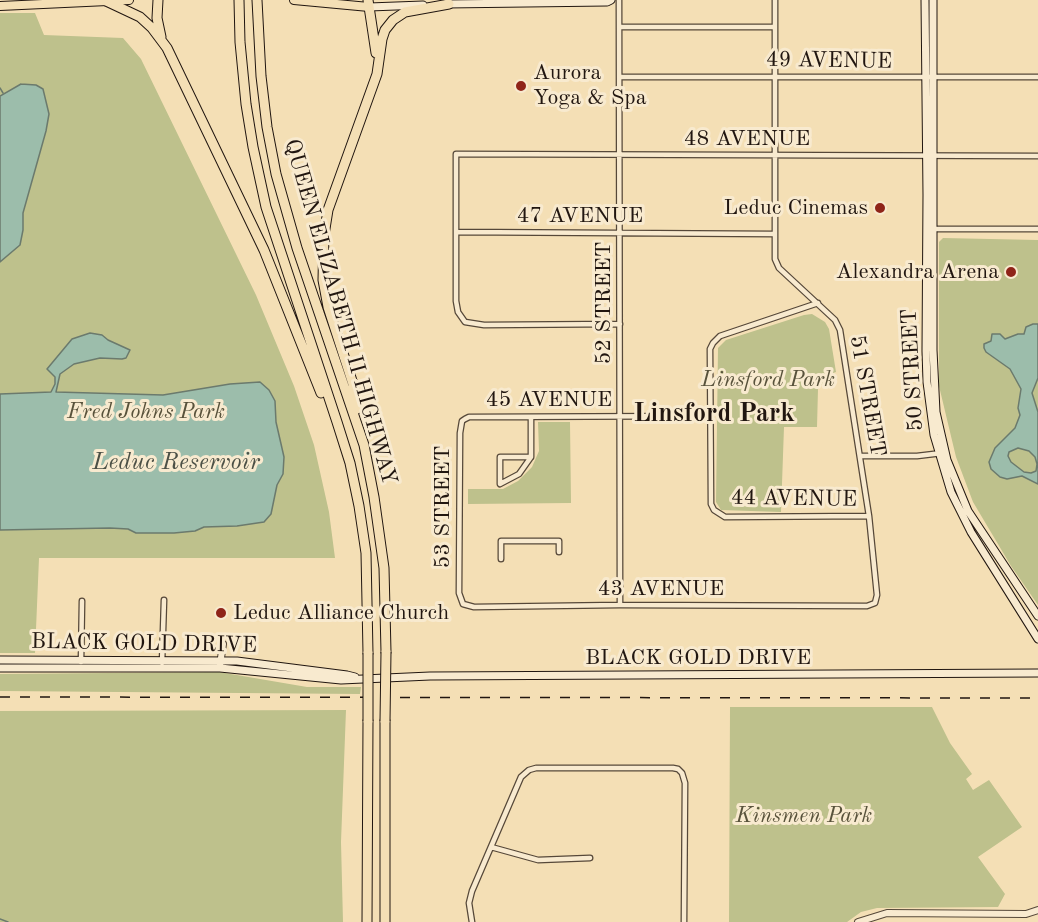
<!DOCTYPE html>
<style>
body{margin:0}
canvas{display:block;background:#f4dfb5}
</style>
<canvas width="1038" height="922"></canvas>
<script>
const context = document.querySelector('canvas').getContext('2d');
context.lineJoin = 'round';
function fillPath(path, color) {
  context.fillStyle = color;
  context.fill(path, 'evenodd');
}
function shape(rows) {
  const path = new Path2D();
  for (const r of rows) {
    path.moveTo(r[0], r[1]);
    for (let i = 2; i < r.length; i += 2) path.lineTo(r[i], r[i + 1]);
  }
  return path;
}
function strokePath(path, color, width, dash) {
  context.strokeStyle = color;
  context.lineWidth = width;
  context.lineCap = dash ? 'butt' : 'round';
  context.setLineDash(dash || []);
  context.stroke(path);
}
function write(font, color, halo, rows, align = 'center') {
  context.font = font + ' "Old Standard TT",serif';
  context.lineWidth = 6;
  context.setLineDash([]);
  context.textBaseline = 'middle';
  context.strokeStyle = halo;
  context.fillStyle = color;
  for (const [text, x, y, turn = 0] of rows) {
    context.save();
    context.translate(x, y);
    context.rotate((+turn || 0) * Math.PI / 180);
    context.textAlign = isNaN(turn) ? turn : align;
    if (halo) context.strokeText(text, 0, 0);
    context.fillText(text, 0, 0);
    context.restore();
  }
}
const green = shape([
 [0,13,35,13,44,35,123,38,141,59,256,295,294,386,314,445,329,512,335,558,39,558,35,653,0,653],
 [943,238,1038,240,1038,605,1011,566,973,502,956,457,939,386,939,242],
 [812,314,825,322,829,329,836,372,830,374,818,389,817,427,784,427,781,512,721,510,716,502,718,348,726,340,804,315],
 [538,422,570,422,571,503,468,504,468,489,503,489,518,481,532,467,539,451],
 [219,672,307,687,361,687,360,694,0,691,0,674],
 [730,707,932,707,950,743,972,774,966,779,973,790,989,780,1022,827,978,857,1005,894,998,907,877,908,861,912,847,922,729,922],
 [346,710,341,842,343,922,0,922,0,711]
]);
const water = shape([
 [21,84,36,85,43,89,49,114,46,131,23,213,23,230,20,245,0,262,0,96,21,84],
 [1033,324,1038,324,1038,378,1032,393,1038,412,1038,484,1022,476,1007,479,1000,477,991,469,989,462,995,448,1015,428,1020,415,1018,408,1021,389,1010,369,986,352,984,348,984,344,991,341,992,334,1000,334,1005,339,1018,334,1024,334,1026,327,1033,324],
 [1018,448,1029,451,1035,457,1037,464,1036,471,1031,473,1024,472,1011,462,1008,456,1009,452,1018,448],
 [90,333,102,335,108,340,130,350,126,358,122,359,100,358,74,364,60,374,56,392,163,395,230,384,260,382,269,390,275,401,276,422,284,457,283,474,277,485,271,514,264,522,237,526,204,527,195,531,174,533,136,533,128,529,110,528,0,530,0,394,51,392,55,384,55,377,47,369,72,339,90,333]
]);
const stream = shape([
 [0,88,3,93],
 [0,919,8,922]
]);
const minor = shape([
 [619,0,620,605],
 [619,27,775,27],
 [620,77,1038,77],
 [933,229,1038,229],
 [457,232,775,234],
 [818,303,720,336,713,343,710,349,711,504,714,510,725,517,869,516],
 [620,324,484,325,465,322,458,312,456,301,456,154,1038,156],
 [710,416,469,417,465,419,462,421,460,433,459,593,463,604,474,607,620,605,867,606,875,603,877,595,869,516,840,330,835,320,779,268,775,259,775,0],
 [861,456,917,456,942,453],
 [500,457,531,457,519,474,500,484,500,457],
 [531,457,531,417],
 [501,559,501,541,559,541,559,552],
 [81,662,82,601],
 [162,663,164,600],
 [491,847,538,860,590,858],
 [472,922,469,903,472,891,521,777,529,770,536,768,673,768,678,769,682,773,685,783,684,922]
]);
const tertiary = shape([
 [220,665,223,644],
 [858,922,887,913,1026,914,1038,910]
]);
const secondary = shape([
 [925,0,927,195,926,351,927,382,934,435,951,492,971,532,1038,639],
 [933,0,933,350,936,412,947,460,968,511,1038,616],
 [446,4,607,2,611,0],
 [369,7,423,5],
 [0,660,237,661,347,675,355,677],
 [0,668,220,668,341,680,430,676,1038,673]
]);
const primary = shape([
 [294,0,369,7],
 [0,6,129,0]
]);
const motorway = shape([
 [158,0,157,18,161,37],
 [239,0,240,42,246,104,253,147,266,207,337,422,350,463,359,506,366,553,368,653],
 [257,0,261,76,267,127,276,174,297,248,364,445,374,497,384,568,386,652],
 [368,0,376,53],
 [106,1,140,17,152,28,167,48,264,250,321,393],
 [357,409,353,384,328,307,323,280,324,235,328,210,377,74,382,39,385,30,393,20,405,12,449,4],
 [367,922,368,721],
 [385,922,385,721]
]);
const rail = shape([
 [0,697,1038,698]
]);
const motorwayBridge = shape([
 [368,653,368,721],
 [385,721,386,652]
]);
const markers = [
 [521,86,6,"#8f2418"],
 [880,208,6,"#8f2418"],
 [1011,272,6,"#8f2418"],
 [221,613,6,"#8f2418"]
];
const streetNames = [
 ["49 AVENUE",829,61,1],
 ["48 AVENUE",747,139],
 ["47 AVENUE",580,216],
 ["52 STREET",604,303,-90],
 ["QUEEN ELIZABETH II HIGHWAY",340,312,74],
 ["50 STREET",913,370,-93],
 ["51 STREET",867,396,80],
 ["45 AVENUE",549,400],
 ["44 AVENUE",794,499,1],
 ["53 STREET",443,507,-90],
 ["43 AVENUE",661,589],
 ["BLACK GOLD DRIVE",144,644,1],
 ["BLACK GOLD DRIVE",698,658]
];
const poiNames = [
 ["Aurora",533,73],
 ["Yoga & Spa",533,98],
 ["Leduc Cinemas",868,208,"right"],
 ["Alexandra Arena",999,272,"right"],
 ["Leduc Alliance Church",233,613]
];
const parkNames = [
 ["Linsford Park",768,380],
 ["Fred Johns Park",146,412],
 ["Kinsmen Park",804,816]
];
const waterNames = [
 ["Leduc Reservoir",176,463]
];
const quarterNames = [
 ["Linsford Park",714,414]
];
fillPath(green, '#bec18c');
fillPath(water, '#9cbdab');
strokePath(water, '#6b7a6d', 1.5);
strokePath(stream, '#6b7a6d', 1.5);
strokePath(minor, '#564839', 7);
strokePath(tertiary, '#564839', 8);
strokePath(secondary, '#211610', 9);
strokePath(primary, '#211610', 10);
strokePath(motorway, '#211610', 11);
strokePath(minor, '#f8eacf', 4.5);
strokePath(tertiary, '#f8eacf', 6);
strokePath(secondary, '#f8eacf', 7);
strokePath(primary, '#f4dfb5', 8);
strokePath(motorway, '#f4dfb5', 9);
strokePath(rail, '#211610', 1.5, [10, 10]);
strokePath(motorwayBridge, '#211610', 11, []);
strokePath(motorwayBridge, '#f4dfb5', 9);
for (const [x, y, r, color] of markers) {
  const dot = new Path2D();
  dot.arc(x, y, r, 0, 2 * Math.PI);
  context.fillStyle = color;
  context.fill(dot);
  strokePath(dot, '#f8eacf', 2);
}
write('22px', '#211610', '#f8eacf', streetNames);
write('22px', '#211610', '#f8eacf', poiNames, 'left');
write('italic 22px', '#58523b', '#f8eacf', parkNames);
write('italic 24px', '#4c5046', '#f8eacf', waterNames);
write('bold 26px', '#211610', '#f8eacf', quarterNames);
</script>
